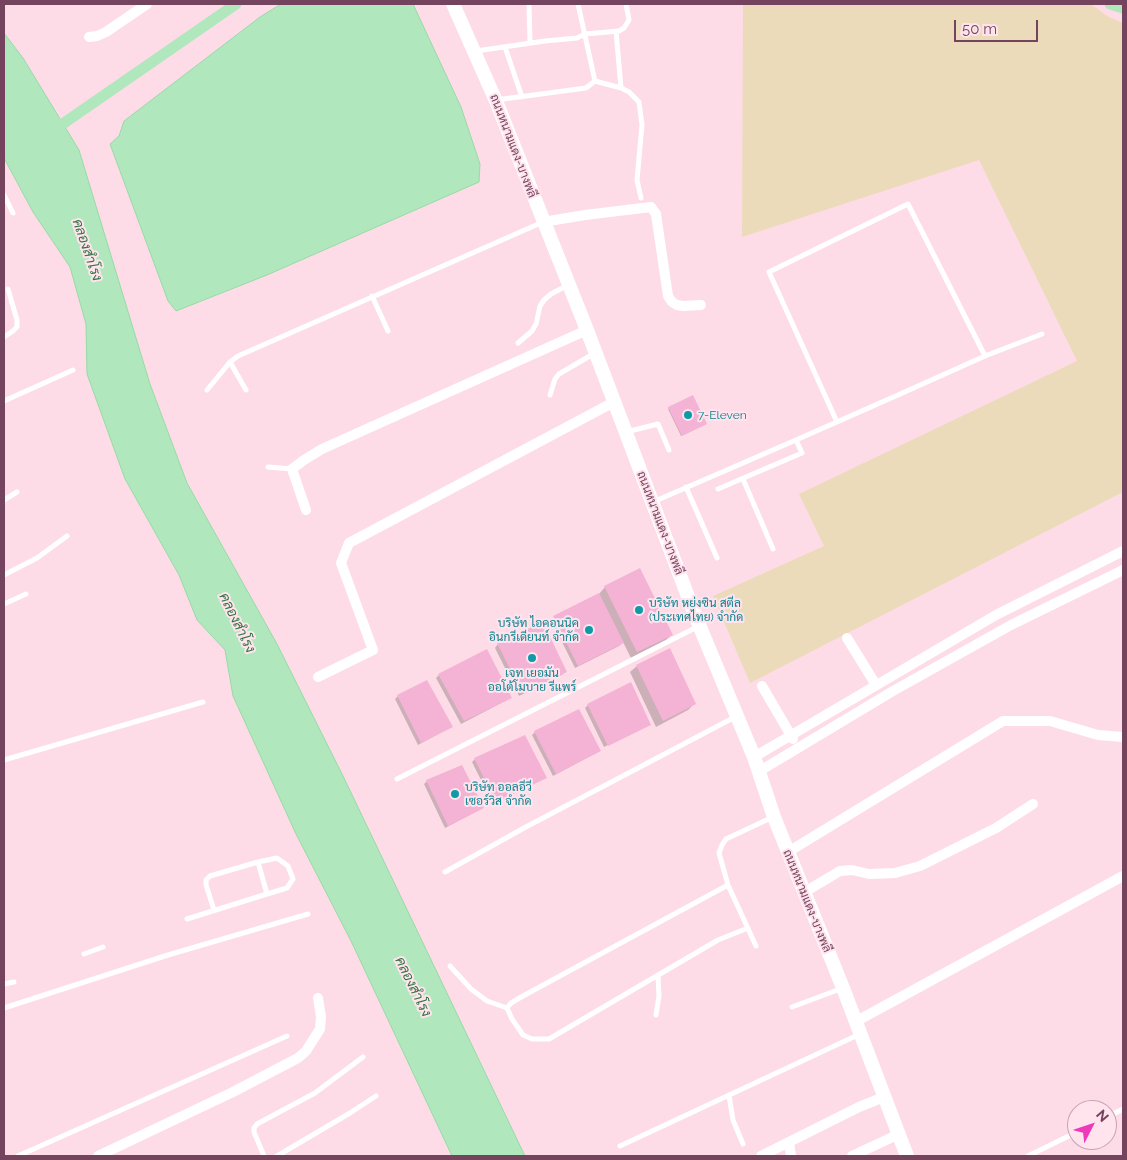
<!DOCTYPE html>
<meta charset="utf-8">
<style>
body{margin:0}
#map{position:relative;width:1127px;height:1160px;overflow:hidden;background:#fedce7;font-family:Raleway,sans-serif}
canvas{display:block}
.frame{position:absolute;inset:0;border:5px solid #74445f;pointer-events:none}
.north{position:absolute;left:1067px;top:1100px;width:50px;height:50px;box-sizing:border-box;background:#ffe4ed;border:1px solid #c7a4b4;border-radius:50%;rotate:49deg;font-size:14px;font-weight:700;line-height:20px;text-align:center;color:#74445f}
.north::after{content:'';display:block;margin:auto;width:18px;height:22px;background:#f039ba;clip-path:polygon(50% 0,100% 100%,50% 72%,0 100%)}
.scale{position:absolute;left:954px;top:20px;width:84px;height:22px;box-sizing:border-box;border:2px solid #74445f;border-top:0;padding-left:6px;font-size:15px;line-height:18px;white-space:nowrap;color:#74445f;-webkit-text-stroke:4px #ffe4ed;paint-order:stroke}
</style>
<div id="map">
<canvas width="1127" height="1160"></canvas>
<div class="frame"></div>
<div class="north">N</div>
<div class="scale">50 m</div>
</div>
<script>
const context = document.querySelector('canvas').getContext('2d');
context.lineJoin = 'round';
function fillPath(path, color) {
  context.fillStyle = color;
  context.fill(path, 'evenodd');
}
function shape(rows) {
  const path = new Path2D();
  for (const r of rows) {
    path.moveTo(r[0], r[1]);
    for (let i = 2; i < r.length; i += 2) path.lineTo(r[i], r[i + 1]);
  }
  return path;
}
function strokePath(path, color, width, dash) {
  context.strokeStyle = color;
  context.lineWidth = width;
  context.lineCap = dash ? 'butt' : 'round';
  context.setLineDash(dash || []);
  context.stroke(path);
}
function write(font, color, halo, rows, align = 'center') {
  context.font = font + ' Raleway,Sarabun,sans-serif';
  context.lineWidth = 4;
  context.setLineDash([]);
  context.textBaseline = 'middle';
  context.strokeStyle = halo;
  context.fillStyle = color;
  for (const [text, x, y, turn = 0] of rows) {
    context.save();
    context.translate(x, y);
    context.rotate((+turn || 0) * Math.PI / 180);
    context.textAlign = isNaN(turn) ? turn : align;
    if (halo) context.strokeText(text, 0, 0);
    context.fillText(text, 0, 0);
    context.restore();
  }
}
const green = shape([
 [743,4,1091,4,1107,16,1123,23,1123,492,750,683,713,596,824,546,799,494,1077,361,979,160,742,237]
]);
const water = shape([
 [281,4,413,4,461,107,480,164,479,182,267,275,176,311,168,301,110,144,119,136,124,121,260,17,281,4],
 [4,33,23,58,79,150,150,384,187,483,277,644,344,778,525,1156,452,1156,351,941,296,834,233,696,225,650,197,620,179,575,125,479,87,374,86,324,70,267,33,212,4,158,4,33]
]);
const shadow = shape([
 [669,408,704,425,681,436,668,409],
 [605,587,672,634,665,641,631,658,623,642,619,646,575,668,551,620,599,594],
 [498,644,565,672,562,675,519,696,495,648],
 [637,666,695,703,688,710,656,727,630,672],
 [439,675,507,700,461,724,436,678],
 [398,696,451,727,418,745,395,699],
 [588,705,648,725,604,747,585,708],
 [535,732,596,753,553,776,532,735],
 [475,759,544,778,492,802,472,762],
 [427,781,483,808,445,828,424,784]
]);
const canal = shape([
 [1110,4,1123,8],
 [51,132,236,4]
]);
const building = shape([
 [693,395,707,424,682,436,668,407],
 [640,568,673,635,637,652,604,586],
 [599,593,624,643,578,666,553,616],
 [543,622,567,672,522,693,497,643],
 [670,648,696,704,663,721,636,665],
 [487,649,512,698,464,721,438,674],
 [427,680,453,727,421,743,397,695],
 [631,682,651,725,608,746,587,704],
 [579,709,601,751,556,774,534,731],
 [525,735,547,778,496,802,474,758],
 [462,765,484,808,448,826,426,780]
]);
const service = shape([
 [529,4,530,43],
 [578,4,595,81],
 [616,31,621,88],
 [505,47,522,97],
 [476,51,545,41,577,38,585,34,619,31,624,28,629,20,626,4],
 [496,100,586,88,595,81,621,88,629,92,639,102,642,125,637,180,641,198],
 [4,195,13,213],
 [372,296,388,331],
 [4,337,13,331,17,327,17,320,8,289],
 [518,343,532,331,536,324,540,306,544,300,551,294,568,285],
 [985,356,1042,334],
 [230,362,246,390],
 [207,390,230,362,238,356,543,222],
 [550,395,555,379,559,374,595,353],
 [4,401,73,370],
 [626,432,658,424,669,450],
 [268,467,292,469],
 [743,479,773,549],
 [686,487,717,558],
 [718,489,802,453,796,440],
 [4,500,17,492],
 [653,502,796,440,898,395,985,356,908,204,769,272,837,422],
 [4,575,37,558,67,536],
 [4,604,26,594],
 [4,760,203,702],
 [397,779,699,626],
 [445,872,524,828,735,717],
 [728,885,523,996,511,1003,507,1008,512,1019,523,1035,532,1039,549,1039,718,940,748,928],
 [214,910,206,885,206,880,210,876,258,862,277,858,288,866,293,879,287,888,267,894],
 [187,919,267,894,258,862],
 [756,946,728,885,719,853,722,845,726,839,773,817],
 [84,954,103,947],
 [450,966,471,989,487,1001,507,1008],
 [4,984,14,982],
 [792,1007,843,988],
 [4,1008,168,955,308,914],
 [656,1015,659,996,658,976],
 [729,1095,733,1120,743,1144],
 [1107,1117,1123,1109],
 [620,1146,860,1034],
 [18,1156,287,1036],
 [264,1156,254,1132,254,1128,257,1124,315,1093,363,1057],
 [277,1156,350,1113,376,1096],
 [1028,1156,1077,1132]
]);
const minor = shape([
 [89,37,97,36,106,32,147,4],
 [543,222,585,215,651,207,656,214,668,296,672,302,677,305,683,306,701,305],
 [306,510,292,469,304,460,322,449,587,330],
 [847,638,876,685],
 [318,677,373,650,341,563,349,543,614,402],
 [762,686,793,739],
 [754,757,996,615,1123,551],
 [758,772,893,691,1011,625,1123,570],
 [788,852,1003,721,1050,721,1098,735,1123,737],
 [803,893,840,871,852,870,869,874,895,873,920,866,996,828,1033,804],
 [855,1022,1123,876],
 [789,1142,791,1156],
 [98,1156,233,1092,298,1058,306,1051,320,1029,321,1017,318,998],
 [761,1156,859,1107,884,1097],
 [852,1156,899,1134]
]);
const secondary = shape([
 [453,4,496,101,587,330,695,615,754,757,774,817,843,988,907,1156]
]);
const markers = [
 [688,415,5,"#0f9aa8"],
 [639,610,5,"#0f9aa8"],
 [589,630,5,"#0f9aa8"],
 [532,658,5,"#0f9aa8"],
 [455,794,5,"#0f9aa8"]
];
const streetNames = [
 ["ถนนหนามแดง-บางพลี",513,146,69],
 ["ถนนหนามแดง-บางพลี",660,523,69],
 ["ถนนหนามแดง-บางพลี",807,901,68]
];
const cultureNames = [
 ["7-Eleven",698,415],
 ["บริษัท หย่งซิน สตีล",649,603],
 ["(ประเทศไทย) จํากัด",649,617],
 ["บริษัท ไอคอนนิค",579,623,"right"],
 ["อินกรีเดียนท์ จำกัด",579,637,"right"],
 ["เจท เยอมัน",532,673,"center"],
 ["ออโต้โมบาย รีแพร์",532,687,"center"],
 ["บริษัท ออลอีวี",465,787],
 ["เซอร์วิส จำกัด",465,801]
];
const waterNames = [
 ["คลองสำโรง",87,250,71],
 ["คลองสำโรง",237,623,64],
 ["คลองสำโรง",413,987,64]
];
fillPath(green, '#ebdbbb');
fillPath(water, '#b1e7bd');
strokePath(water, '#96daa6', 1);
fillPath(shadow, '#0003');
strokePath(canal, '#b1e7bd', 11);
fillPath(building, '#f4b2d5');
strokePath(service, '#fff', 5);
strokePath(minor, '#fff', 10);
strokePath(secondary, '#fff', 14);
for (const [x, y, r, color] of markers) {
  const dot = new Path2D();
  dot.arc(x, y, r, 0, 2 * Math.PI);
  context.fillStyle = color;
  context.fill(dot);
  strokePath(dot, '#ffe4ed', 2);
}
write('12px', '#74445f', '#ffe4ed', streetNames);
write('12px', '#0d838f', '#ffe4ed', cultureNames, 'left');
write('italic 14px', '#357444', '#ffe4ed', waterNames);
</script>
